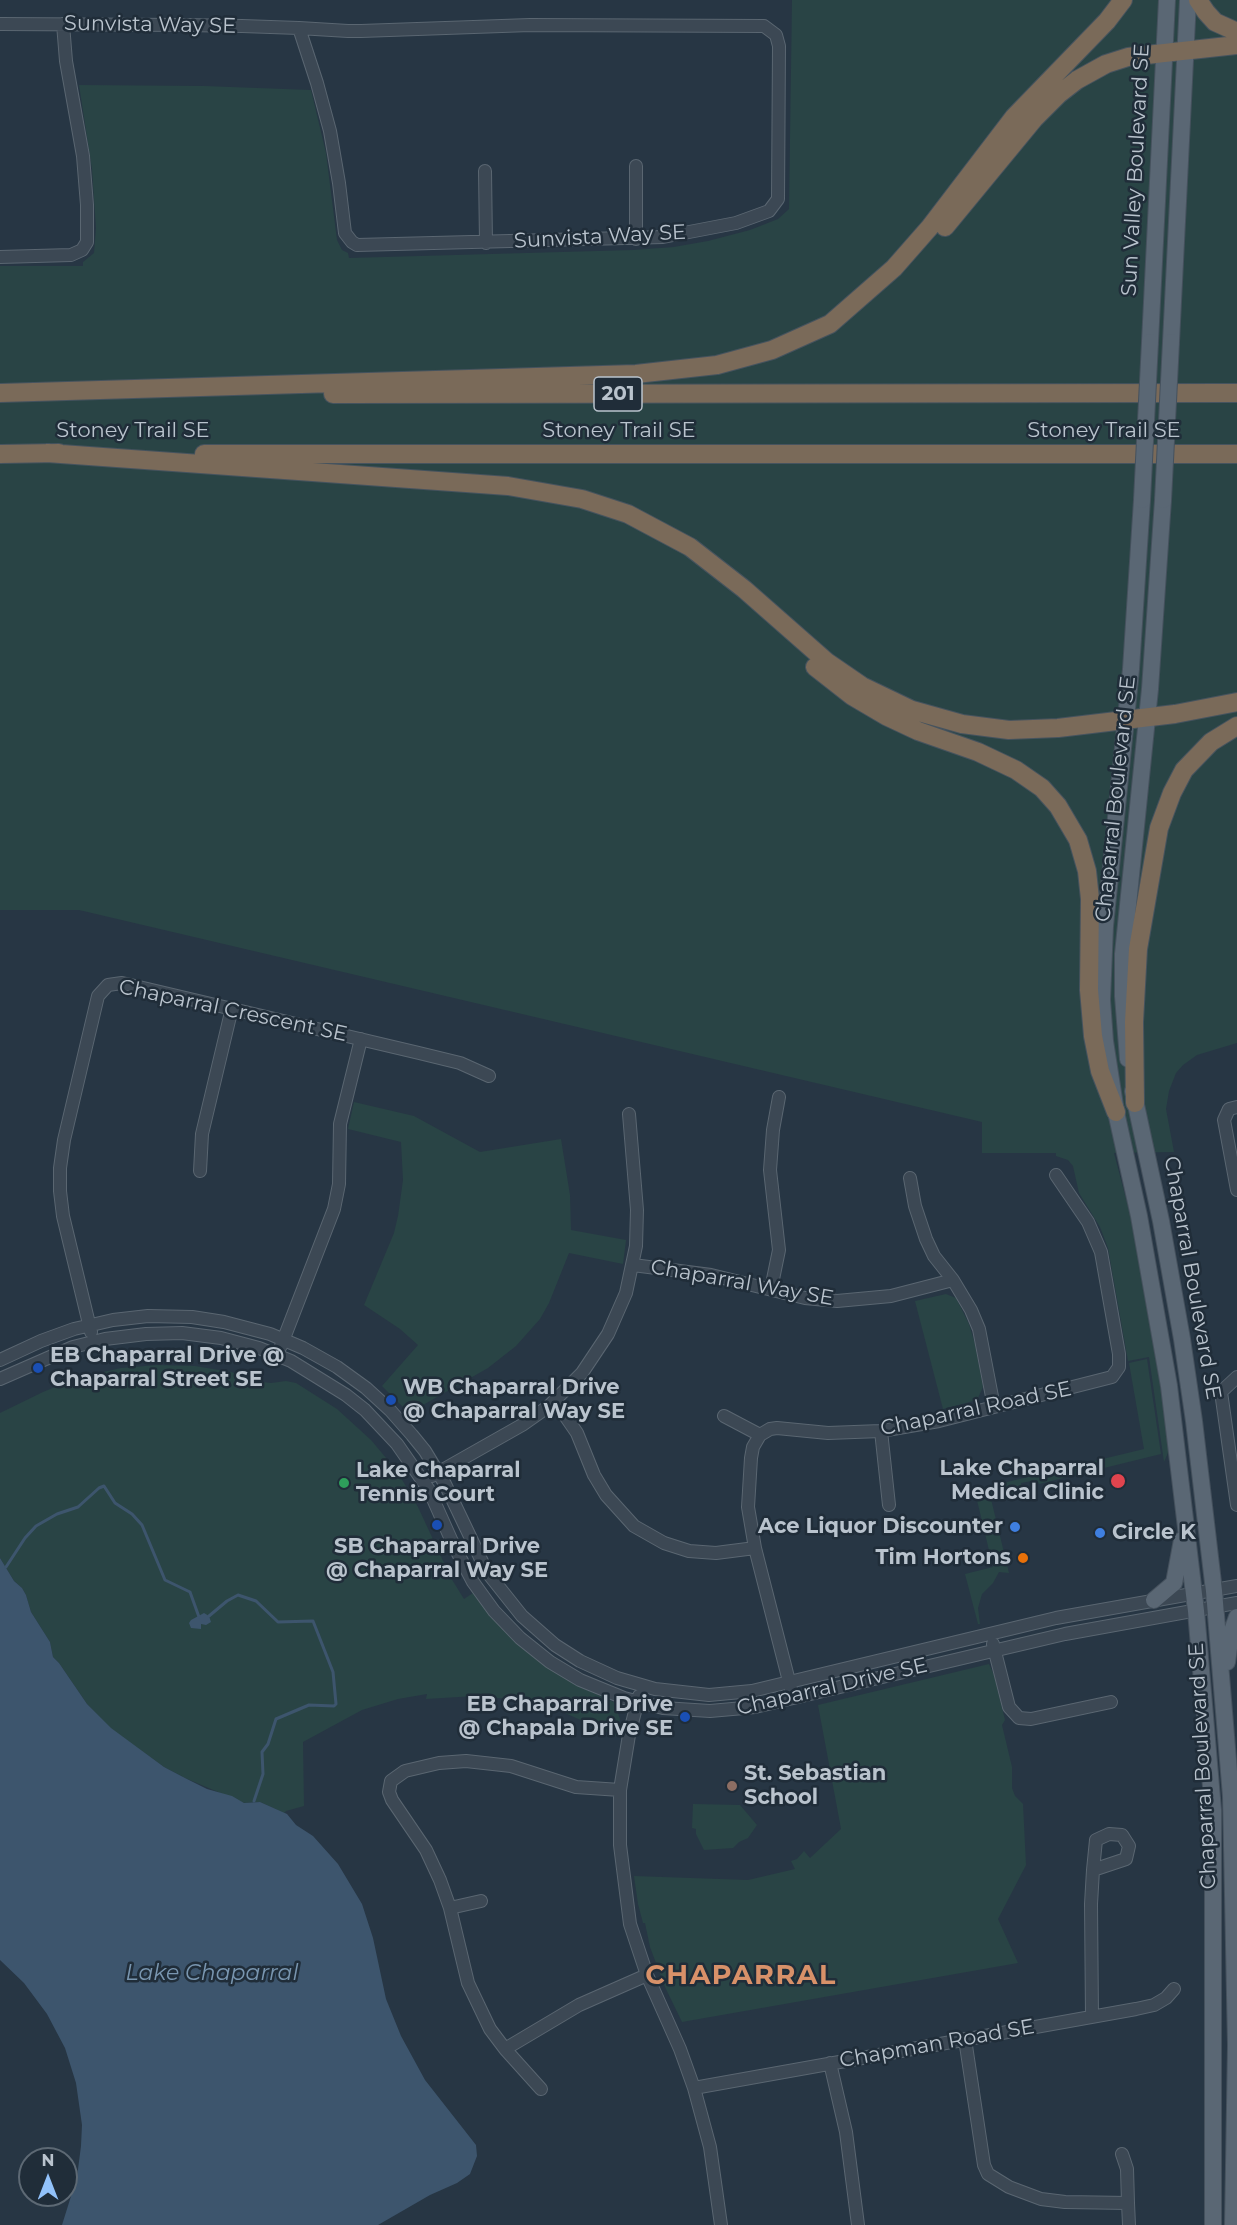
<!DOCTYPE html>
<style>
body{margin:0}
#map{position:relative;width:1237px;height:2225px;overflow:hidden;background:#273644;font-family:Montserrat,sans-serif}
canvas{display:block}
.north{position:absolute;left:18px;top:2147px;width:60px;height:60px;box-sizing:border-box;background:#202d39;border:2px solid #5d6974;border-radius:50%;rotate:0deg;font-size:16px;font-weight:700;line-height:24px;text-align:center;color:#b9c3cd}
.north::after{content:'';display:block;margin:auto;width:21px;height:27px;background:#92c2fa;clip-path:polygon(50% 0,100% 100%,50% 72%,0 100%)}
</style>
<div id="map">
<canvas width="1237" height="2225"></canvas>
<div class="north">N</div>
</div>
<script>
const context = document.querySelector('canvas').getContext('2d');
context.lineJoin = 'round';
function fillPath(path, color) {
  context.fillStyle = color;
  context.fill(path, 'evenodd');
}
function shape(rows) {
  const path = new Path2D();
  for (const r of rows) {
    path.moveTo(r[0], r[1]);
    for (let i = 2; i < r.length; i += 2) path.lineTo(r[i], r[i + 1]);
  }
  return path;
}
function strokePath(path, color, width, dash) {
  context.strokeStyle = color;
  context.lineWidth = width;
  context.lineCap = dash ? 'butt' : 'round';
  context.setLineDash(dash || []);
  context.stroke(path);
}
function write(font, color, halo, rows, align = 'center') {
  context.font = font + ' Montserrat,sans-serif';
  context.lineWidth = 5;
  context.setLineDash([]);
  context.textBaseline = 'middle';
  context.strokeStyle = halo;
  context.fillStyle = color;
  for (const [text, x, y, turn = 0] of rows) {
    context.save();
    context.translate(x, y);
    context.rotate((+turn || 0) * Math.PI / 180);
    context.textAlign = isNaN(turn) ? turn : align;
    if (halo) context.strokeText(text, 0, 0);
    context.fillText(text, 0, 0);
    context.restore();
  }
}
const green = shape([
 [792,0,1237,0,1237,1043,1197,1055,1183,1065,1176,1073,1169,1091,1166,1109,1174,1152,1114,1153,1136,1237,1151,1320,1170,1448,1164,1462,1149,1357,1128,1361,1108,1248,1100,1227,1079,1193,1073,1166,1068,1160,1056,1156,1056,1153,982,1153,982,1122,79,910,0,910,0,266,83,266,83,262,94,253,96,228,92,169,79,85,204,86,311,90,326,153,337,240,342,250,348,253,349,258,633,250,674,247,708,241,750,230,778,219,789,209],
 [354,1102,414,1116,480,1152,561,1139,570,1195,571,1230,626,1240,623,1264,569,1253,549,1303,540,1319,516,1346,488,1368,409,1413,382,1386,418,1345,400,1329,364,1305,394,1233,398,1216,403,1180,401,1142,348,1129],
 [946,1294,956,1298,969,1324,975,1344,983,1387,977,1400,943,1409,915,1301],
 [1147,1359,1161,1454,1039,1484,1037,1480,1021,1483,1022,1488,1016,1490,1017,1493,991,1499,1009,1573,999,1572,993,1583,982,1594,978,1608,980,1624,978,1624,965,1574,993,1567,975,1492,978,1489,1144,1449,1129,1363],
 [157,1365,195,1366,231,1372,263,1382,271,1383,286,1381,296,1383,337,1409,371,1440,397,1471,418,1507,451,1578,464,1599,473,1593,503,1629,535,1658,576,1685,618,1704,616,1707,620,1719,616,1736,565,1713,520,1700,475,1696,426,1699,427,1694,398,1699,362,1710,303,1742,304,1806,286,1811,284,1813,260,1802,244,1803,185,1778,164,1767,111,1729,87,1704,59,1663,53,1657,50,1642,31,1612,26,1595,22,1588,14,1581,0,1558,0,1413,43,1392,77,1378,121,1368],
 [989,1664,994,1675,1005,1720,1002,1725,1012,1767,1012,1788,1015,1796,1023,1804,1026,1865,998,1919,1018,1963,682,2022,665,1987,650,1947,645,1923,643,1923,638,1904,634,1876,748,1880,795,1869,791,1861,797,1859,804,1851,810,1858,841,1829,818,1705],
 [693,1804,740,1805,757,1825,748,1838,739,1842,733,1848,704,1850,696,1834,696,1829,692,1828]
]);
const water = shape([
 [0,1558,14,1581,22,1588,26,1595,31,1612,50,1642,53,1657,59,1663,87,1704,111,1728,164,1767,185,1778,207,1789,232,1796,244,1803,260,1802,287,1814,296,1825,313,1836,338,1864,362,1904,373,1938,386,1999,401,2036,425,2080,476,2145,477,2156,470,2174,457,2183,430,2195,378,2225,62,2225,77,2177,81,2146,82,2125,76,2083,65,2048,47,2014,24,1983,0,1960],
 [204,1613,209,1616,211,1622,206,1625,201,1624,201,1629,191,1628,189,1623,191,1620]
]);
const stream = shape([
 [6,1567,25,1538,36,1526,57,1514,78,1507,99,1488,104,1486,115,1503,132,1514,142,1525,165,1580,190,1592,199,1617],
 [209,1616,227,1601,238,1595,256,1601,278,1622,313,1621,333,1672,336,1704,334,1706,309,1705,276,1719,268,1744,262,1752,263,1774,254,1801]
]);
const minor = shape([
 [0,24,184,25,242,26,299,28,348,31,361,31,530,25,764,26,776,35,779,46,778,199,769,211,736,223,663,237,357,245,352,242,345,233,339,183,330,131,317,83,299,28],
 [636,166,636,239],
 [485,171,486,243],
 [0,257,71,255,82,250,87,242,87,205,83,156,66,61,63,24],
 [1237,1107,1229,1109,1224,1120,1237,1190],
 [200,1171,202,1134,232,1008],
 [910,1178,915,1206,926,1239,934,1256,953,1280],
 [633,1265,711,1275,805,1298,837,1301,891,1296,953,1280,971,1310,979,1329,994,1407],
 [771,1289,779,1250,770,1170,773,1130,779,1097],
 [91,1332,63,1216,60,1191,60,1168,64,1140,98,996,108,985,122,983,419,1053,460,1063,489,1076],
 [281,1346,334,1209,339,1184,340,1124,361,1039],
 [0,1360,41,1341,74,1329,113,1320,148,1316,192,1317,224,1322,270,1334,303,1348,337,1367,366,1388,390,1410,412,1435,425,1451,445,1484,487,1572,522,1616,555,1645,580,1661,617,1678,655,1689,709,1695,752,1691,1056,1618,1237,1586],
 [1237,1377,1221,1392,1237,1505],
 [0,1379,73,1347,105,1339,146,1334,182,1333,221,1338,259,1348,291,1361,346,1395,365,1410,397,1444,429,1490,454,1546,473,1582,494,1611,520,1638,550,1662,580,1680,624,1698,663,1708,710,1711,755,1707,1065,1634,1237,1603],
 [555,1401,577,1433,594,1475,606,1495,634,1526,664,1543,689,1551,716,1553,755,1548],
 [724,1416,760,1435,770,1429,777,1428,828,1433,881,1431,939,1421,1112,1377,1119,1367,1119,1354,1101,1252,1088,1222,1056,1175],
 [881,1431,889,1505],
 [760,1435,753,1447,751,1458,748,1507,755,1548,791,1689],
 [432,1476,522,1425,549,1406,582,1373,608,1334,626,1293,636,1246,637,1210,629,1114],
 [993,1644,1009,1707,1019,1718,1031,1719,1111,1702],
 [639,1696,629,1735,620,1790,620,1845,630,1924,647,1975,680,2049,694,2088,710,2147,721,2225],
 [620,1790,576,1787,511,1766,466,1761,439,1763,405,1771,391,1781,389,1792,392,1800,426,1850,440,1880,450,1908,468,1983,490,2029,505,2049,579,2005,647,1975],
 [450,1908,481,1901],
 [1092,2017,1091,1904,1093,1870,1096,1840,1109,1834,1122,1835,1129,1846,1126,1859,1093,1870],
 [965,2039,984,2165,988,2174,1009,2187,1041,2199,1065,2202,1128,2203,1129,2225],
 [505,2049,541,2089],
 [830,2063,846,2132,858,2225],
 [694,2088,1136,2009,1154,2005,1166,1998,1174,1989],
 [1122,2154,1127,2169,1128,2203]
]);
const major = shape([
 [1150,342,1167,0],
 [1171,342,1188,0],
 [1142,500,1131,669,1105,926,1102,1000,1105,1041,1116,1112,1139,1216,1169,1386,1196,1611,1213,1810,1213,2225],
 [1128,1059,1123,996,1123,954,1150,689,1163,500],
 [1133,1091,1161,1221,1182,1339,1194,1421,1214,1591,1231,1796,1236,2045,1233,2225],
 [1154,1600,1174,1583,1182,1540],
 [1227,1662,1231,1634,1237,1617]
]);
const highway = shape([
 [1198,0,1206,12,1215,22,1237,32],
 [945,227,1034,119,1059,94,1077,80,1106,64,1128,57,1237,45],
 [0,393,636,374,717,365,772,350,830,324,894,268,930,227,1014,117,1107,21,1123,0],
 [333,394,1237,393],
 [47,453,508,486,582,499,628,514,690,547,744,589,827,662,862,686,912,710,962,724,1009,730,1058,728,1175,714,1237,702],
 [0,454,59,453],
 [204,454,1237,454],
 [815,667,852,696,886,716,918,731,978,752,1016,770,1042,788,1058,806,1078,840,1087,871,1090,899,1089,990,1093,1036,1100,1071,1116,1112],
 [1135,1103,1134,1022,1138,949,1159,828,1172,793,1184,770,1211,742,1237,726]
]);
const majorBridge = shape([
 [1142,500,1150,342],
 [1163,500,1171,342]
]);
const markers = [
 [38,1368,6,"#1a4fb4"],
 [391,1400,6,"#1a4fb4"],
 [1118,1481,8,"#e0444e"],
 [344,1483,6,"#2e9e5b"],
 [437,1525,6,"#1a4fb4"],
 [1015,1527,6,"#3f7fe0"],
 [1100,1533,6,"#3f7fe0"],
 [1023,1558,6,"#e8710a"],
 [685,1717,6,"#1a4fb4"],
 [732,1786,6,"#8d6e63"]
];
const shields = [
 [618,394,48]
];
const shieldNames = [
 ["201",618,394]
];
const streetNames = [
 ["Sunvista Way SE",150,25,1],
 ["Sun Valley Boulevard SE",1136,170,-87],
 ["Sunvista Way SE",600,237,-3],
 ["Stoney Trail SE",133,431],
 ["Stoney Trail SE",619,431],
 ["Stoney Trail SE",1104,431],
 ["Chaparral Boulevard SE",1116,799,-84],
 ["Chaparral Crescent SE",233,1011,12],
 ["Chaparral Boulevard SE",1192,1278,80],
 ["Chaparral Way SE",742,1283,10],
 ["Chaparral Road SE",976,1409,-12],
 ["Chaparral Drive SE",832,1687,-13],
 ["Chaparral Boulevard SE",1203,1766,-93],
 ["Chapman Road SE",937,2044,-10]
];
const poiNames = [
 ["EB Chaparral Drive @",50,1356],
 ["Chaparral Street SE",50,1380],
 ["WB Chaparral Drive",403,1388],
 ["@ Chaparral Way SE",403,1412],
 ["Lake Chaparral",1104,1469,"right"],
 ["Medical Clinic",1104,1493,"right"],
 ["Lake Chaparral",356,1471],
 ["Tennis Court",356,1495],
 ["Ace Liquor Discounter",1003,1527,"right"],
 ["Circle K",1112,1533],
 ["SB Chaparral Drive",437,1547,"center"],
 ["@ Chaparral Way SE",437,1571,"center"],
 ["Tim Hortons",1011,1558,"right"],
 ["EB Chaparral Drive",673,1705,"right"],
 ["@ Chapala Drive SE",673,1729,"right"],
 ["St. Sebastian",744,1774],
 ["School",744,1798]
];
const waterNames = [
 ["Lake Chaparral",212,1974]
];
const districtNames = [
 ["CHAPARRAL",741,1976]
];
fillPath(green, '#294445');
fillPath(water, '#3d556d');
strokePath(stream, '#3d556d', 3);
strokePath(minor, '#5a6671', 14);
strokePath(major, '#45515d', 18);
strokePath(highway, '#46535e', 20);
strokePath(minor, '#3c4854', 12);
strokePath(major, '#5a6774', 16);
strokePath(highway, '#7a6a59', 18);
strokePath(majorBridge, '#45515d', 18, []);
strokePath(majorBridge, '#5a6774', 16);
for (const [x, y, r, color] of markers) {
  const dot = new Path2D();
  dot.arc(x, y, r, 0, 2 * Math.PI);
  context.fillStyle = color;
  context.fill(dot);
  strokePath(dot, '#202d39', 2);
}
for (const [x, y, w] of shields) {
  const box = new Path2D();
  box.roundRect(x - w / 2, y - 17, w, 34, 4.5);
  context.fillStyle = '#202d39';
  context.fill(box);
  strokePath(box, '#b9c3cd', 1.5);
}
write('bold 20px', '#b9c3cd', null, shieldNames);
write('21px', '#b9c3cd', '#202d39', streetNames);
write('bold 21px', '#b9c3cd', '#202d39', poiNames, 'left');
write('italic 22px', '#7996b0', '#202d39', waterNames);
context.letterSpacing = '1.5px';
write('bold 27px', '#d89169', '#202d39', districtNames);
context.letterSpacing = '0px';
</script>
